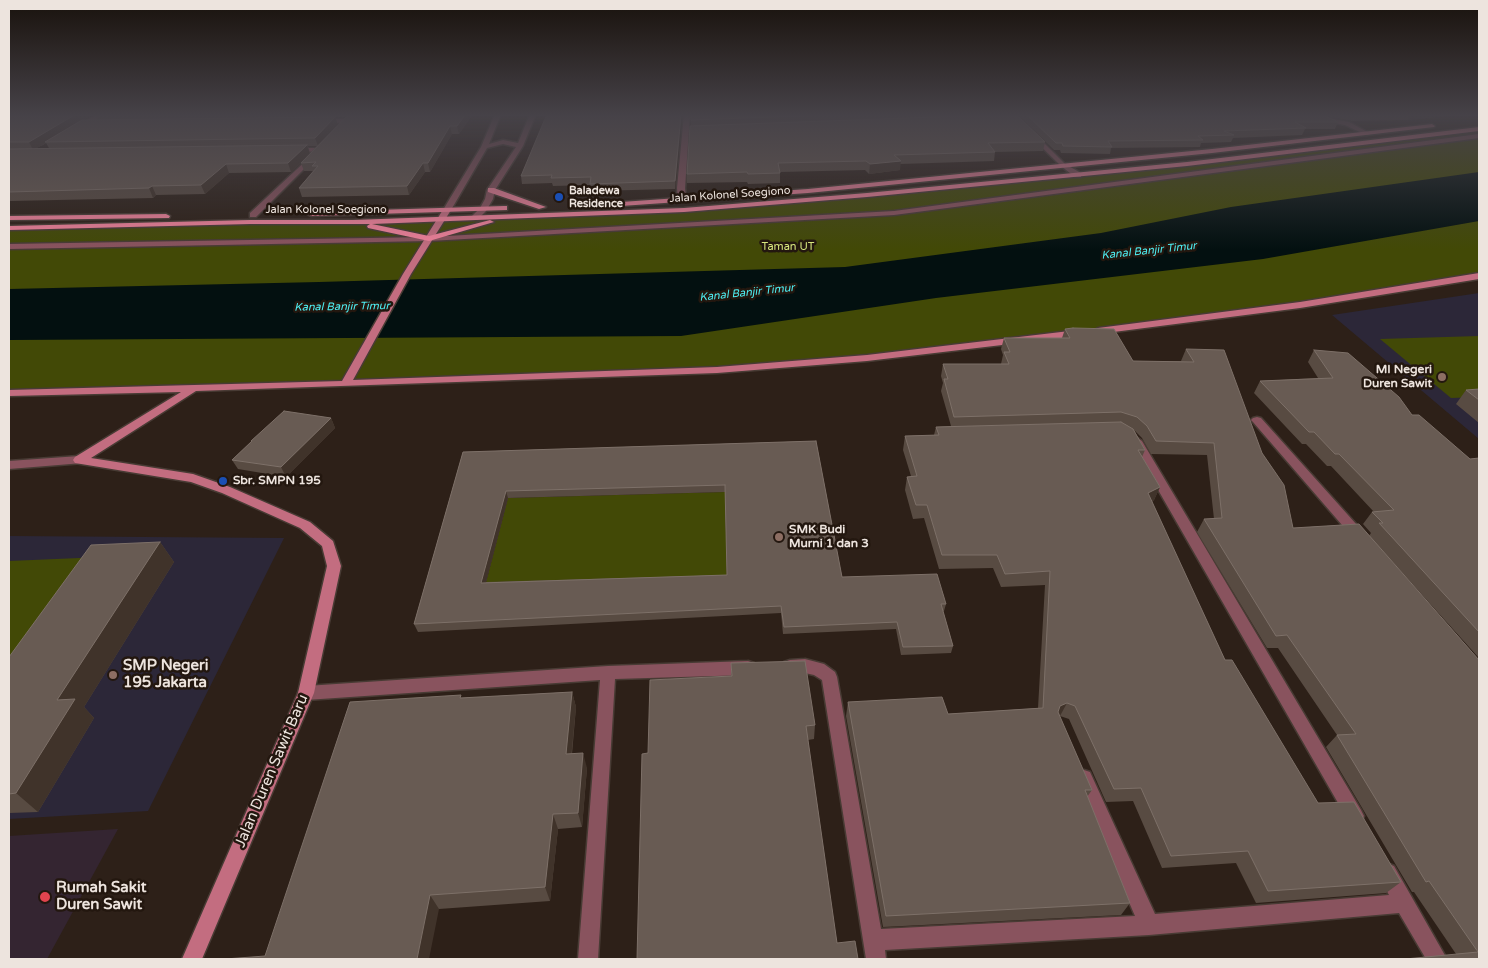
<!DOCTYPE html>
<style>
body{margin:0}
#map{position:relative;width:1488px;height:968px;overflow:hidden;background:#2d2018;font-family:"Varela Round",sans-serif}
canvas{display:block}
.frame{position:absolute;inset:0;border:10px solid #ede4de;pointer-events:none}
</style>
<div id="map">
<canvas width="1488" height="968"></canvas>
<div class="frame"></div>
</div>
<script>
const context = document.querySelector('canvas').getContext('2d');
context.lineJoin = 'round';
function fillPath(path, color) {
  context.fillStyle = color;
  context.fill(path, 'evenodd');
}
function shape(rows) {
  const path = new Path2D();
  for (const r of rows) {
    path.moveTo(r[0], r[1]);
    for (let i = 2; i < r.length; i += 2) path.lineTo(r[i], r[i + 1]);
  }
  return path;
}
function strokePath(path, color, width, dash) {
  context.strokeStyle = color;
  context.lineWidth = width;
  context.lineCap = dash ? 'butt' : 'round';
  context.setLineDash(dash || []);
  context.stroke(path);
}
function write(font, color, halo, rows, align = 'center') {
  context.font = font + ' "Varela Round",sans-serif';
  context.lineWidth = 5;
  context.setLineDash([]);
  context.textBaseline = 'middle';
  context.strokeStyle = halo;
  context.fillStyle = color;
  for (const [text, x, y, turn = 0] of rows) {
    context.save();
    context.translate(x, y);
    context.rotate((+turn || 0) * Math.PI / 180);
    context.textAlign = isNaN(turn) ? turn : align;
    if (halo) context.strokeText(text, 0, 0);
    context.fillText(text, 0, 0);
    context.restore();
  }
}
const education = shape([
 [1479,293,1479,439,1332,315],
 [9,536,284,538,148,811,9,819]
]);
const medical = shape([
 [118,829,47,959,9,959,9,836]
]);
const green = shape([
 [1479,129,1479,276,1300,305,814,362,346,384,9,392,9,248,429,239,9,247,9,228,250,222,368,222,684,210,867,195,1308,151],
 [1479,336,1479,397,1451,398,1380,339],
 [725,492,727,582,484,590,508,498],
 [103,557,9,690,9,561]
]);
const water = shape([
 [1479,172,1479,221,1263,259,936,298,681,336,9,340,9,289,319,282,845,267,1101,233,1231,207]
]);
const street = shape([
 [97,114,105,114,80,129,75,128,97,114],
 [495,114,501,114,489,144,503,140,518,143,530,114,536,114,523,146,495,190,493,199,486,211,477,220,470,218,480,208,485,199,487,190,516,147,503,144,487,148,451,210,444,212,443,210,481,147,495,114],
 [684,114,690,114,685,188,686,200,682,202,678,200,677,188,684,114],
 [1008,114,1015,114,1065,164,1081,173,1081,177,1075,177,1061,166,1008,114],
 [1307,114,1349,122,1371,134,1366,135,1345,125,1319,120,1307,114],
 [319,119,346,119,349,121,346,123,317,122,317,120,319,119],
 [1479,134,1479,138,894,215,429,241,9,249,9,244,429,237,894,211,1479,134],
 [291,148,321,148,324,150,321,152,289,151,289,149,291,148],
 [312,155,317,156,256,217,250,217,250,213,312,155],
 [1257,417,1261,418,1365,534,1367,537,1365,540,1355,540,1253,422,1251,420,1253,418,1257,417],
 [1136,437,1142,441,1361,810,1364,816,1361,822,1355,825,1349,822,1130,441,1136,437],
 [79,456,83,457,85,460,83,463,9,469,9,461,79,456],
 [805,659,824,664,835,672,837,677,881,929,1135,916,1075,778,1078,772,1084,770,1090,772,1155,914,1389,895,1377,873,1380,866,1387,863,1394,866,1447,959,1426,959,1399,913,1149,935,885,950,886,959,866,959,822,680,814,675,805,673,790,674,784,672,782,667,784,662,790,660,805,659],
 [748,661,754,663,756,668,754,673,748,675,615,679,598,959,578,959,600,680,306,700,300,698,298,693,300,688,306,686,608,666,748,661]
]);
const secondary = shape([
 [444,208,451,210,411,274,353,380,717,367,867,355,1078,330,1083,333,1078,336,867,361,717,373,196,391,91,458,193,474,230,487,310,522,333,541,341,566,314,693,202,959,182,959,298,693,327,566,322,546,300,528,222,493,191,482,75,463,73,460,75,457,181,392,9,396,9,390,342,381,403,274,444,208],
 [1479,273,1479,279,1300,308,1098,334,1093,331,1098,328,1300,302,1479,273]
]);
const primary = shape([
 [1432,124,1435,126,1434,127,1212,153,808,193,621,206,617,204,621,202,808,189,1212,149,1432,124],
 [1479,127,1479,131,1187,166,867,197,684,212,372,224,429,236,490,220,494,222,429,241,368,228,367,226,370,224,250,224,9,230,9,226,250,220,353,220,684,208,867,193,1187,162,1479,127],
 [488,188,494,188,546,207,539,209,488,192,488,188],
 [504,206,507,206,507,210,311,216,307,214,311,212,504,206],
 [166,214,170,216,169,218,9,220,9,216,166,214]
]);
const wall = shape([
 [9,114,93,114,84,120,99,120,96,114,348,114,345,117,335,117,338,125,329,135,349,114,473,114,459,134,452,134,430,172,425,172,409,195,302,197,299,188,313,171,304,171,301,163,291,172,229,173,205,194,156,195,153,198,9,201],
 [46,143,49,148,36,148,43,145],
 [308,146,317,146,310,153],
 [682,114,675,189,591,191,590,185,553,186,552,183,522,184,521,176],
 [691,114,1007,114,1045,142,1043,151,995,152,994,161,900,164,900,170,869,174,865,170,780,172,780,183,748,184,747,182,687,183,687,174,691,126],
 [1017,114,1469,114,1408,120,1352,121,1325,116,1338,122,1335,129,1305,129,1302,135,1233,138,1231,142,1201,143,1200,147,1111,148,1110,154,1061,153,1060,150,1054,150],
 [1065,329,1133,361,1181,361,1186,349,1262,453,1293,528,1359,524,1479,959,1456,954,1414,892,1412,892,1326,747,1337,735,1278,648,1267,648,1197,532,1204,519,1214,519,1207,455,1151,454,1142,438,1134,430,1145,450,1142,457,1160,487,1154,500,1152,502,1225,660,1318,803,1401,882,1386,893,1256,903,1236,863,1162,868,1133,801,1106,802,1069,719,1060,716,1059,717,1092,790,1087,797,1130,903,1121,915,883,927,846,716,848,702,948,714,1038,708,1045,585,1001,587,993,568,939,569,924,518,913,519,905,490,907,477,911,476,903,450,905,436,934,435,936,427,951,426,941,391,943,383,941,376,943,364,1001,364,1003,355,1001,349,1004,338,1062,338],
 [1314,350,1412,415,1470,459,1479,458,1479,658,1369,536,1371,533,1363,524,1372,512,1374,512,1331,466,1327,466,1306,444,1302,444,1254,393,1260,381,1318,378,1308,362],
 [1479,389,1479,423,1456,404,1466,390],
 [331,418,335,428,286,477,238,469,232,460,251,442,251,441],
 [816,441,842,577,946,604,944,611,943,611,953,646,951,653,901,655,896,629,783,634,781,613,418,632,414,624,463,452],
 [725,492,727,575,486,582,508,498],
 [160,542,174,562,84,707,94,718,38,812,9,813,9,657],
 [731,663,815,725,814,739,808,740,837,943,637,959,648,753,731,676],
 [572,692,576,707,572,754,587,768,582,827,558,829,550,901,439,909,265,956,462,698]
]);
const shadedWall = shape([
 [76,114,93,114,48,142,45,142,46,143,33,150,29,142],
 [466,114,473,114,459,134,457,126],
 [681,114,682,114,675,189,675,181],
 [1411,114,1469,114,1408,120],
 [335,117,338,125,318,146,315,138],
 [450,126,452,134,430,172,428,163],
 [307,145,310,154,291,172,288,163],
 [901,161,900,170,869,174,870,164],
 [423,163,425,172,409,195,407,186],
 [226,164,229,173,205,194,201,185],
 [152,186,156,195,153,198,149,188],
 [331,418,335,428,286,477,281,467],
 [1160,487,1154,500,1141,507,1148,493],
 [506,491,508,498,484,590,481,583],
 [160,542,174,562,84,707,94,718,38,812,16,793,57,700],
 [572,692,576,707,570,769,566,754],
 [1067,703,1060,716,1053,719,1060,706],
 [583,753,587,768,582,827,578,813],
 [553,814,558,829,550,901,545,887],
 [430,895,439,909,429,959,417,959]
]);
const building = shape([
 [9,114,76,114,29,142,9,142,9,114],
 [349,114,466,114,457,126,450,126,428,163,423,163,407,186,299,188,318,166,312,166,316,162,301,163,349,114],
 [547,114,681,114,675,181,590,184,591,177,551,178,552,175,521,176,547,114],
 [691,114,851,114,691,120,691,114],
 [1016,114,1045,142,988,143,995,152,894,155,901,161,870,164,866,161,778,163,780,173,748,174,747,172,687,174,690,126,1016,114],
 [1026,114,1321,114,1338,122,1295,122,1306,128,1224,131,1234,135,1198,136,1203,140,1108,141,1112,147,1063,146,1062,143,1056,143,1026,114],
 [335,117,315,138,45,142,82,120,335,117],
 [307,145,288,163,226,164,201,185,152,186,149,188,9,192,9,149,307,145],
 [1073,328,1114,329,1133,361,1194,362,1186,349,1224,350,1262,453,1284,485,1293,528,1359,524,1479,660,1479,959,1405,959,1478,952,1429,881,1426,882,1337,735,1356,734,1287,635,1276,636,1204,519,1222,518,1214,443,1156,441,1147,426,1137,417,1121,412,954,417,944,379,948,379,943,364,1009,364,1004,352,1010,352,1004,338,1070,338,1065,329,1073,328],
 [1314,350,1348,353,1399,397,1412,415,1419,415,1470,459,1479,458,1479,632,1379,523,1383,523,1372,512,1394,510,1339,454,1335,454,1314,432,1309,432,1260,381,1333,378,1314,350],
 [1479,389,1479,400,1466,390,1479,389],
 [284,411,331,418,281,467,232,460,252,441,251,441,284,411],
 [1121,422,1133,429,1145,450,1138,450,1160,487,1148,493,1225,660,1232,660,1318,803,1354,802,1401,882,1268,891,1248,851,1171,856,1141,788,1114,789,1075,706,1067,703,1060,706,1058,712,1092,790,1085,790,1130,903,886,916,848,702,942,697,948,714,1043,708,1050,571,1005,574,997,555,942,555,927,505,916,505,907,477,917,476,905,436,939,435,936,427,1121,422],
 [816,441,842,577,937,574,946,604,941,604,953,646,903,647,897,622,784,627,781,606,414,624,463,452,816,441],
 [725,485,727,575,481,583,506,491,725,485],
 [160,542,57,700,75,699,16,793,9,794,9,657,91,545,160,542],
 [805,661,815,725,806,726,837,943,855,941,858,959,637,959,642,754,648,753,650,680,732,676,731,663,805,661],
 [572,692,566,754,583,753,578,813,553,814,545,887,430,895,417,959,225,959,265,956,350,702,461,695,460,698,572,692]
]);
const markers = [
 [559,197,5,"#1a4fb4"],
 [1442,377,5,"#8d6e63"],
 [223,481,5,"#1a4fb4"],
 [779,537,5,"#8d6e63"],
 [113,675,5,"#8d6e63"],
 [45,897,6,"#e0444e"]
];
const farPoinames = [
 ["Baladewa",569,191],
 ["Residence",569,204]
];
const farStreetnames = [
 ["Jalan Kolonel Soegiono",730,195,-4],
 ["Jalan Kolonel Soegiono",326,210]
];
const farParknames = [
 ["Taman UT",788,247]
];
const farWaternames = [
 ["Kanal Banjir Timur",1149,251,-6],
 ["Kanal Banjir Timur",747,293,-6],
 ["Kanal Banjir Timur",342,307,-1]
];
const poiNames = [
 ["MI Negeri",1432,370,"right"],
 ["Duren Sawit",1432,384,"right"],
 ["Sbr. SMPN 195",233,481],
 ["SMK Budi",789,530],
 ["Murni 1 dan 3",789,544]
];
const nearPoinames = [
 ["SMP Negeri",123,666],
 ["195 Jakarta",123,683],
 ["Rumah Sakit",56,888],
 ["Duren Sawit",56,905]
];
const nearStreetnames = [
 ["Jalan Duren Sawit Baru",272,771,-67]
];
fillPath(education, '#2c2738');
fillPath(medical, '#342531');
fillPath(green, '#424906');
fillPath(water, '#031010');
strokePath(street, '#483b34', 3);
strokePath(secondary, '#483b34', 3);
strokePath(primary, '#483b34', 3);
fillPath(street, '#89535e');
fillPath(secondary, '#c36d80');
fillPath(primary, '#ef819a');
fillPath(wall, '#584b42');
fillPath(shadedWall, '#40332a');
fillPath(building, '#685b53');
strokePath(building, '#7d7068', 1);
const sky = context.createLinearGradient(0, 0, 0, 250);
sky.addColorStop(0, '#19120d');
sky.addColorStop(0.46, '#464248');
sky.addColorStop(1, '#46424800');
context.fillStyle = sky;
context.fillRect(0, 0, 1488, 250);
for (const [x, y, r, color] of markers) {
  const dot = new Path2D();
  dot.arc(x, y, r, 0, 2 * Math.PI);
  context.fillStyle = color;
  context.fill(dot);
  strokePath(dot, '#23170f', 2);
}
write('bold 11px', '#ede4de', '#23170f', farPoinames, 'left');
write('11px', '#ede4de', '#23170f', farStreetnames);
write('11px', '#d7e67d', '#23170f', farParknames);
write('italic 11px', '#4ef1f5', '#23170f', farWaternames);
write('bold 12px', '#ede4de', '#23170f', poiNames, 'left');
write('bold 15px', '#ede4de', '#23170f', nearPoinames, 'left');
write('15px', '#ede4de', '#23170f', nearStreetnames);
</script>
